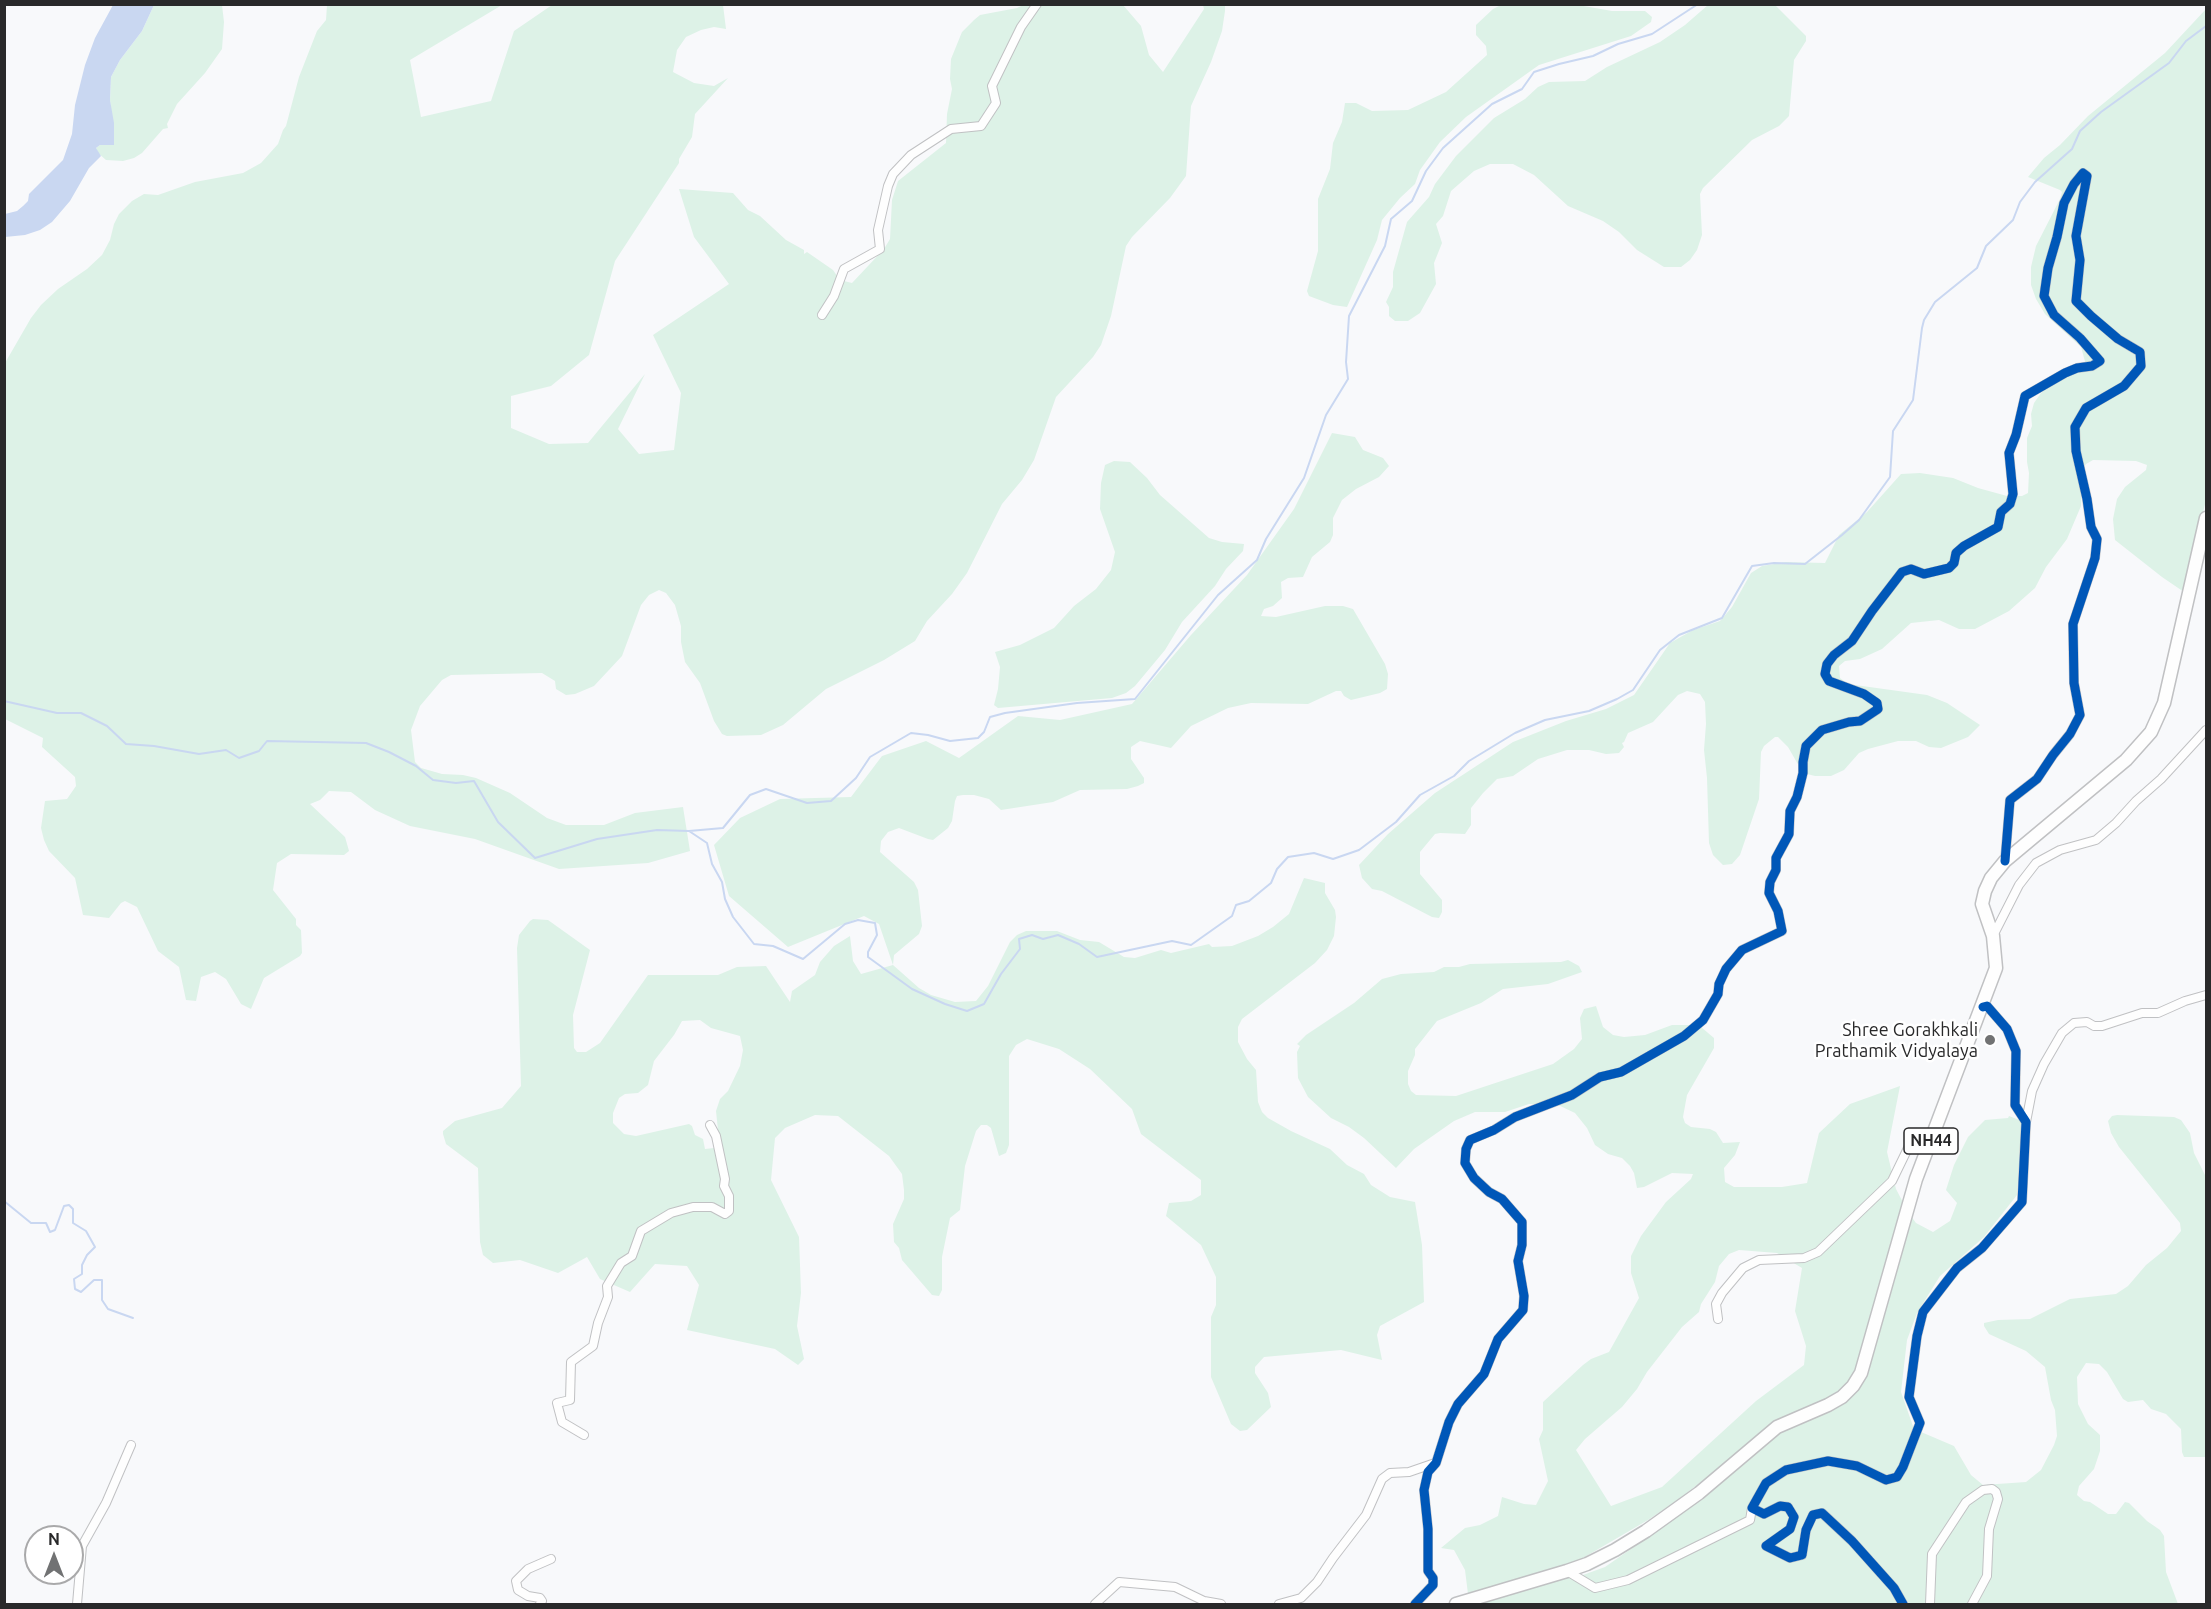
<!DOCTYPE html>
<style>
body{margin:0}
#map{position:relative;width:2211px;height:1609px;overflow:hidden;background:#f8f9fb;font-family:Ubuntu,sans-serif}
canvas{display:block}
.frame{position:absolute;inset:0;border:6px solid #29292a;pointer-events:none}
.north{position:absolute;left:24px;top:1525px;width:60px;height:60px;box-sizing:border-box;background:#fff;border:2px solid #a9a9aa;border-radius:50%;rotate:0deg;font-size:16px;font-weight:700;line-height:24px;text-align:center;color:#29292a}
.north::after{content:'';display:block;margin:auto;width:21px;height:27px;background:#717273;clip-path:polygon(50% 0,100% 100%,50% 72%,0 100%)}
</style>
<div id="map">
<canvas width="2211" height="1609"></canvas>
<div class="frame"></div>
<div class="north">N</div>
</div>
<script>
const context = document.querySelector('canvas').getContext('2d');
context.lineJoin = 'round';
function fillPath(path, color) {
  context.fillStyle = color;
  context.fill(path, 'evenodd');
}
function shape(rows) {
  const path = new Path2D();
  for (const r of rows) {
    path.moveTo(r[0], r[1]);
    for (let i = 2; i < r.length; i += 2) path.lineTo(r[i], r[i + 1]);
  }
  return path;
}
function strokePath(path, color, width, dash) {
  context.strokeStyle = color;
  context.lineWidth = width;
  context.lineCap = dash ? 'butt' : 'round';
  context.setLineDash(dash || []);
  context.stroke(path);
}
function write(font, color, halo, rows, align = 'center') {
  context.font = font + ' Ubuntu,sans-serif';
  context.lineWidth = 5;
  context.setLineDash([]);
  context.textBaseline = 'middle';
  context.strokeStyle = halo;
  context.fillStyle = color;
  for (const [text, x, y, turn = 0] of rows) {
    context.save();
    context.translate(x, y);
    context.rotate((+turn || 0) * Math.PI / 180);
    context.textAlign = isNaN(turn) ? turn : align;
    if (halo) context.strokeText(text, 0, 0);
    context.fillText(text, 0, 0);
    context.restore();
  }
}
const green = shape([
 [154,5,222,5,224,22,222,49,205,73,177,104,167,124,168,128,163,129,142,153,134,158,123,161,106,160,98,153,96,148,100,145,111,145,114,137,110,100,111,77,120,60,142,31],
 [327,5,502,5,410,60,421,117,491,101,514,31,552,5,723,5,726,29,714,27,701,30,686,37,677,50,673,72,694,83,714,86,728,78,695,114,692,137,679,159,679,163,615,261,589,355,551,386,511,396,511,428,549,444,588,443,645,374,618,429,639,454,674,450,681,393,653,335,729,284,694,237,679,189,733,193,748,210,760,216,786,240,804,250,804,254,807,252,833,270,840,280,852,283,884,249,890,239,892,200,898,181,946,143,947,114,952,89,950,79,951,59,962,32,974,20,980,15,1017,8,1023,5,1123,5,1141,26,1149,55,1163,72,1204,9,1203,5,1225,5,1225,11,1222,31,1211,62,1191,106,1186,176,1170,198,1132,237,1126,246,1111,316,1101,345,1093,357,1056,397,1034,460,1022,480,1002,504,967,573,952,594,927,621,915,641,884,660,826,689,783,725,761,735,727,736,722,734,714,721,700,683,685,662,681,642,681,626,675,605,666,593,659,590,649,595,641,605,622,656,594,686,575,694,566,695,556,689,555,681,542,673,451,675,442,680,420,706,411,730,415,762,421,768,442,774,463,775,476,778,510,793,547,818,566,825,604,825,635,813,683,807,690,851,648,863,559,869,475,839,410,826,375,810,351,792,329,791,320,800,310,804,345,837,349,851,344,855,291,854,277,863,273,890,296,919,296,925,301,930,302,953,300,956,264,978,251,1009,241,1004,226,979,215,972,201,977,196,1001,186,1000,179,967,158,951,137,907,125,901,121,903,109,918,83,915,75,878,49,851,44,840,41,828,45,801,67,799,76,786,75,777,42,747,43,738,5,719,5,363,31,318,41,305,58,289,87,269,102,255,110,240,114,224,119,214,132,201,144,194,158,195,195,182,243,173,261,163,278,144,283,130,286,126,299,77,317,31,326,20],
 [1501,5,1578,5,1612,11,1645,11,1652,17,1651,22,1631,36,1539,65,1466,117,1440,142,1420,170,1415,184,1400,198,1382,220,1377,240,1347,307,1333,305,1309,296,1307,291,1318,251,1318,199,1330,169,1333,143,1342,122,1345,103,1356,103,1372,111,1408,110,1446,92,1487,55,1486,46,1476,35,1476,25,1493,9],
 [1708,5,1775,5,1806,36,1806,41,1794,60,1789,116,1779,126,1752,140,1703,188,1700,194,1702,235,1697,250,1690,260,1681,267,1664,267,1637,250,1619,232,1603,221,1568,206,1534,175,1513,164,1490,164,1474,171,1451,191,1443,216,1436,224,1442,243,1434,263,1436,284,1420,313,1408,321,1395,321,1389,316,1389,307,1386,302,1393,287,1393,272,1407,222,1429,197,1435,184,1456,156,1494,118,1525,99,1538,87,1549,82,1585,81,1607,67,1660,42,1685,25],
 [2206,9,2206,500,2184,592,2162,577,2115,540,2113,519,2117,499,2125,487,2146,470,2147,465,2136,461,2093,460,2086,464,2082,470,2081,506,2067,539,2046,567,2035,588,2009,611,1975,629,1959,629,1939,620,1911,623,1882,649,1860,659,1845,661,1839,666,1840,678,1848,684,1927,695,1947,703,1980,725,1968,737,1941,748,1929,747,1916,741,1898,741,1868,749,1859,753,1844,770,1831,776,1815,776,1803,773,1788,747,1778,737,1775,737,1764,746,1761,752,1759,799,1740,855,1732,864,1723,865,1713,855,1709,843,1707,778,1704,750,1706,724,1705,702,1700,694,1687,691,1678,695,1653,722,1628,733,1624,742,1622,743,1624,747,1619,753,1606,754,1589,750,1567,750,1538,759,1513,776,1497,779,1483,793,1471,808,1471,825,1465,834,1440,833,1435,834,1420,852,1420,874,1442,900,1442,912,1439,918,1432,917,1382,891,1372,889,1362,878,1359,865,1388,834,1435,793,1513,742,1566,721,1606,709,1634,695,1670,643,1693,630,1720,621,1732,607,1751,573,1762,566,1786,562,1825,563,1839,535,1867,512,1901,474,1920,473,1953,478,1978,488,2007,496,2022,496,2028,493,2029,473,2027,462,2027,438,2032,426,2031,414,2034,403,2041,393,2054,382,2086,365,2081,347,2045,314,2036,299,2031,285,2031,267,2036,246,2060,199,2062,192,2060,190,2028,177,2044,158,2060,145,2088,116,2165,53],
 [1332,433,1355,437,1363,450,1383,458,1389,466,1379,477,1356,489,1342,500,1333,518,1333,535,1330,542,1312,557,1303,577,1288,578,1281,582,1282,598,1273,606,1264,609,1261,616,1276,617,1325,606,1343,606,1353,609,1385,664,1388,674,1387,689,1380,693,1351,700,1344,696,1341,691,1336,691,1308,704,1251,703,1228,708,1191,726,1171,748,1140,741,1131,747,1131,759,1144,778,1144,783,1138,786,1127,789,1080,790,1053,802,1001,810,989,799,974,795,963,795,957,796,955,801,952,821,948,828,933,840,928,839,899,828,888,832,881,841,880,852,914,882,918,890,922,926,919,934,894,955,893,965,919,988,931,995,955,1002,976,1001,988,986,1010,942,1017,935,1026,931,1057,931,1080,940,1099,942,1124,957,1135,958,1161,950,1171,953,1209,944,1212,947,1232,946,1258,936,1273,927,1289,914,1304,878,1325,883,1325,893,1335,910,1336,917,1334,936,1327,950,1315,963,1242,1019,1238,1027,1238,1042,1247,1059,1256,1070,1258,1102,1262,1112,1268,1118,1291,1131,1330,1149,1347,1165,1364,1174,1371,1185,1390,1197,1415,1202,1422,1245,1424,1302,1380,1326,1377,1335,1382,1360,1341,1350,1264,1357,1255,1367,1255,1373,1268,1393,1271,1407,1247,1430,1240,1431,1231,1424,1211,1377,1211,1317,1216,1305,1216,1277,1201,1245,1166,1216,1169,1203,1191,1201,1201,1195,1201,1180,1141,1134,1132,1109,1090,1069,1059,1049,1027,1039,1016,1045,1009,1056,1009,1145,1006,1153,999,1156,991,1128,987,1125,981,1125,976,1131,965,1166,960,1210,950,1218,942,1257,942,1290,939,1296,932,1295,902,1260,899,1248,894,1242,893,1224,904,1199,904,1190,902,1174,889,1156,838,1116,815,1115,785,1128,775,1138,771,1180,799,1237,801,1293,797,1326,804,1359,798,1365,775,1349,687,1330,699,1285,687,1266,655,1264,630,1292,600,1279,587,1257,558,1273,520,1260,493,1263,483,1255,480,1242,478,1168,446,1144,443,1134,443,1131,455,1121,502,1108,521,1086,517,948,519,935,530,921,533,919,548,920,590,950,573,1015,574,1048,577,1052,586,1052,600,1043,648,975,718,975,737,967,766,966,790,1002,792,991,815,975,820,962,834,946,850,936,853,961,861,974,893,965,879,924,864,916,788,947,729,896,714,845,740,818,780,799,851,797,882,756,926,741,959,758,1018,716,1060,720,1132,704,1191,635,1247,575,1294,509],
 [700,1020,711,1028,740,1036,743,1050,740,1066,728,1091,720,1099,716,1111,719,1140,714,1148,705,1149,703,1139,695,1135,692,1126,689,1124,636,1136,624,1134,613,1123,613,1113,619,1098,625,1094,638,1093,648,1085,654,1061,674,1035,682,1021],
 [1114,461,1130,462,1147,478,1160,495,1209,538,1222,542,1244,544,1243,551,1226,569,1215,586,1182,622,1165,650,1135,686,1126,693,1112,698,998,708,994,705,998,689,1000,667,995,652,1020,645,1054,628,1074,606,1096,589,1111,570,1115,552,1100,509,1101,483,1105,465],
 [1568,960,1579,966,1582,972,1548,984,1503,989,1481,1003,1437,1021,1415,1049,1415,1055,1408,1071,1408,1084,1411,1091,1416,1095,1456,1096,1553,1064,1574,1049,1582,1039,1580,1018,1584,1009,1596,1006,1603,1027,1613,1035,1624,1037,1645,1035,1672,1025,1692,1025,1695,1027,1701,1027,1714,1038,1714,1048,1687,1095,1683,1117,1685,1123,1691,1127,1710,1129,1716,1132,1723,1143,1740,1142,1735,1155,1724,1168,1725,1182,1734,1187,1782,1187,1807,1183,1819,1133,1850,1104,1900,1086,1887,1152,1896,1189,1908,1212,1916,1223,1933,1232,1950,1221,1957,1203,1946,1190,1954,1165,1968,1137,1985,1120,2008,1118,2009,1116,2022,1121,2017,1195,1984,1237,1940,1276,1917,1313,1907,1340,1901,1392,1914,1429,1954,1446,1971,1475,1983,1485,2026,1482,2041,1470,2054,1445,2057,1436,2055,1410,2051,1400,2045,1367,2026,1351,1989,1334,1984,1326,1984,1323,1998,1320,2030,1319,2070,1299,2116,1294,2128,1286,2146,1265,2167,1248,2181,1231,2180,1223,2119,1147,2111,1133,2108,1121,2112,1116,2117,1115,2174,1117,2181,1120,2190,1133,2194,1153,2206,1177,2206,1457,2184,1457,2182,1452,2181,1429,2166,1414,2151,1409,2143,1400,2128,1402,2123,1399,2107,1372,2099,1364,2086,1363,2077,1377,2078,1404,2088,1424,2100,1435,2100,1451,2094,1469,2079,1486,2077,1495,2084,1501,2090,1502,2108,1514,2116,1514,2125,1502,2129,1503,2147,1521,2160,1530,2164,1536,2166,1572,2178,1604,1467,1604,1551,1578,1583,1575,1605,1567,1664,1526,1804,1411,1739,1453,1676,1501,1648,1520,1583,1558,1564,1567,1468,1594,1465,1570,1454,1550,1441,1548,1465,1528,1480,1525,1498,1516,1502,1497,1524,1504,1536,1505,1548,1481,1539,1439,1543,1430,1543,1402,1583,1365,1591,1359,1609,1352,1639,1298,1631,1273,1631,1256,1641,1236,1666,1202,1691,1179,1693,1174,1672,1173,1644,1187,1637,1188,1634,1173,1630,1166,1622,1158,1608,1154,1595,1145,1587,1128,1575,1113,1556,1104,1529,1104,1505,1112,1475,1112,1454,1121,1414,1149,1396,1168,1364,1138,1349,1127,1331,1118,1308,1097,1298,1078,1297,1052,1300,1046,1297,1044,1306,1035,1354,1003,1382,979,1401,974,1434,972,1444,967,1459,967,1470,964,1561,962],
 [1739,1250,1777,1253,1802,1268,1795,1311,1806,1346,1804,1365,1756,1401,1662,1487,1611,1506,1576,1450,1585,1439,1622,1407,1637,1389,1647,1372,1682,1327,1699,1312,1701,1304,1715,1282,1719,1266,1729,1254]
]);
const water = shape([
 [113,5,154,5,142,31,120,60,111,77,110,100,114,123,114,145,100,145,96,148,101,156,89,168,70,201,52,222,40,230,25,235,5,237,5,214,17,211,23,206,28,201,29,194,63,160,72,134,75,105,85,65,95,38]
]);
const stream = shape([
 [4,701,57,713,81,713,107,726,126,744,154,746,199,754,226,750,239,758,259,751,267,741,366,743,389,752,416,766,433,780,456,783,474,781,498,822,535,858,597,839,657,830,689,831,707,843,712,864,722,882,725,899,733,917,754,944,773,946,803,959,845,924,858,920,875,923,877,935,868,952,868,957,912,989,945,1004,967,1011,984,1004,1001,974,1020,949,1019,939,1032,935,1043,939,1058,935,1079,944,1097,957,1172,941,1191,945,1232,916,1236,905,1249,901,1271,883,1277,869,1288,857,1314,853,1333,859,1359,850,1396,822,1420,795,1454,776,1469,761,1515,733,1545,720,1589,711,1617,699,1633,690,1660,650,1679,635,1722,618,1752,566,1774,563,1805,564,1842,535,1859,520,1890,477,1893,431,1913,400,1922,328,1924,320,1935,302,1977,268,1986,246,2013,220,2020,202,2035,182,2072,149,2080,131,2101,112,2169,63,2186,41,2206,26],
 [689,831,723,828,750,795,766,789,807,803,831,801,856,778,870,757,911,733,928,735,950,741,978,738,984,732,990,717,1005,713,1077,703,1135,699,1218,595,1257,560,1266,539,1304,478,1326,415,1348,379,1346,362,1349,316,1385,246,1391,219,1412,201,1426,171,1443,148,1492,104,1522,89,1534,72,1559,64,1593,56,1618,44,1652,34,1698,4],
 [4,1201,31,1223,46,1223,50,1232,55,1230,64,1206,69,1205,73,1209,73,1223,86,1231,95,1247,87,1255,82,1265,82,1274,74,1279,75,1289,81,1292,94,1280,102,1280,102,1300,108,1309,133,1318]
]);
const street = shape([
 [822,315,834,296,844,269,880,249,878,230,888,186,893,174,911,155,951,129,981,126,996,103,992,86,1021,27,1037,4],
 [1993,936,2019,885,2036,863,2060,850,2096,840,2116,823,2136,801,2161,779,2206,730],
 [2026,1122,2032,1091,2044,1064,2062,1033,2074,1023,2087,1022,2094,1026,2102,1026,2142,1013,2158,1013,2185,1001,2206,995],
 [1718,1319,1716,1304,1722,1293,1743,1268,1759,1260,1804,1258,1818,1252,1892,1181,1909,1146,1916,1142,1922,1144,1927,1152],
 [584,1435,562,1422,557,1403,570,1400,571,1362,593,1346,598,1323,608,1297,607,1286,621,1263,632,1256,641,1231,671,1213,693,1207,712,1207,725,1214,729,1211,729,1196,724,1186,725,1179,716,1136,710,1125],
 [1567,1571,1595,1588,1628,1580,1750,1520,1752,1508],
 [77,1604,82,1546,106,1503,131,1445],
 [540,1604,542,1601,540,1598,528,1596,518,1590,516,1581,528,1569,551,1559],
 [1095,1604,1119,1582,1175,1587,1204,1601,1221,1604],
 [1279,1604,1301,1598,1317,1582,1333,1558,1366,1515,1382,1479,1390,1473,1409,1472,1435,1463],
 [1415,1604,1433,1585,1433,1578,1428,1571,1428,1529,1424,1490,1428,1472,1436,1463,1449,1422,1458,1404,1484,1374,1498,1339,1523,1310,1524,1296,1518,1261,1522,1245,1522,1222,1502,1199,1489,1192,1474,1178,1465,1163,1466,1149,1470,1140,1494,1130,1515,1117,1572,1095,1600,1077,1621,1072,1684,1036,1703,1020,1718,994,1719,984,1726,969,1742,950,1782,931,1778,911,1769,893,1770,882,1776,870,1776,858,1789,834,1790,811,1797,797,1803,773,1803,762,1806,746,1822,730,1849,722,1860,721,1878,709,1877,703,1864,694,1829,681,1825,674,1827,664,1834,655,1852,641,1872,611,1902,572,1911,569,1924,574,1949,568,1954,563,1956,553,1964,546,1998,527,2001,512,2010,504,2013,494,2009,453,2016,435,2025,396,2065,373,2077,368,2092,366,2100,361,2080,338,2054,315,2044,296,2048,268,2057,237,2064,203,2074,184,2083,173,2087,176,2076,236,2080,260,2076,301,2091,316,2118,339,2140,352,2141,366,2124,386,2086,408,2075,427,2076,451,2087,499,2091,527,2097,539,2095,558,2073,624,2074,683,2080,715,2070,734,2053,755,2037,779,2010,800,2005,861],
 [1903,1604,1894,1588,1852,1541,1822,1513,1813,1515,1806,1530,1802,1555,1790,1558,1766,1546,1790,1529,1794,1517,1788,1507,1780,1506,1764,1514,1752,1508,1766,1483,1786,1470,1828,1461,1857,1466,1886,1480,1897,1477,1903,1467,1920,1423,1909,1397,1917,1336,1923,1312,1957,1268,1982,1248,2022,1202,2026,1122,2015,1105,2016,1051,2007,1029,1987,1006,1983,1007],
 [1930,1604,1932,1554,1966,1502,1983,1490,1992,1489,1996,1492,1998,1499,1989,1529,1987,1576,1972,1604]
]);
const primary = shape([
 [1456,1604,1567,1571,1587,1564,1615,1550,1646,1531,1699,1493,1777,1427,1828,1405,1842,1397,1853,1386,1861,1373,1916,1179,1996,968,1993,936,1982,904,1985,891,1991,878,2005,861,2126,760,2151,732,2164,703,2206,518]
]);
const cycleway = shape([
 [1415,1604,1433,1585,1433,1578,1428,1571,1428,1529,1424,1490,1428,1472,1436,1463,1449,1422,1458,1404,1484,1374,1498,1339,1523,1310,1524,1296,1518,1261,1522,1245,1522,1222,1502,1199,1489,1192,1474,1178,1465,1163,1466,1149,1470,1140,1494,1130,1515,1117,1572,1095,1600,1077,1621,1072,1684,1036,1703,1020,1718,994,1719,984,1726,969,1742,950,1782,931,1778,911,1769,893,1770,882,1776,870,1776,858,1789,834,1790,811,1797,797,1803,773,1803,762,1806,746,1822,730,1849,722,1860,721,1878,709,1877,703,1864,694,1829,681,1825,674,1827,664,1834,655,1852,641,1872,611,1902,572,1911,569,1924,574,1949,568,1954,563,1956,553,1964,546,1998,527,2001,512,2010,504,2013,494,2009,453,2016,435,2025,396,2065,373,2077,368,2092,366,2100,361,2080,338,2054,315,2044,296,2048,268,2057,237,2064,203,2074,184,2083,173,2087,176,2076,236,2080,260,2076,301,2091,316,2118,339,2140,352,2141,366,2124,386,2086,408,2075,427,2076,451,2087,499,2091,527,2097,539,2095,558,2073,624,2074,683,2080,715,2070,734,2053,755,2037,779,2010,800,2005,861],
 [1903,1604,1894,1588,1852,1541,1822,1513,1813,1515,1806,1530,1802,1555,1790,1558,1766,1546,1790,1529,1794,1517,1788,1507,1780,1506,1764,1514,1752,1508,1766,1483,1786,1470,1828,1461,1857,1466,1886,1480,1897,1477,1903,1467,1920,1423,1909,1397,1917,1336,1923,1312,1957,1268,1982,1248,2022,1202,2026,1122,2015,1105,2016,1051,2007,1029,1987,1006,1983,1007]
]);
const markers = [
 [1990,1040,6,"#717273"]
];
const shields = [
 [1931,1141,54]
];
const shieldNames = [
 ["NH44",1931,1141]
];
const poiNames = [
 ["Shree Gorakhkali",1978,1030],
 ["Prathamik Vidyalaya",1978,1051]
];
fillPath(green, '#ddf2e7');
fillPath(water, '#c9d7f1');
strokePath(stream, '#c9d7f1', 2);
strokePath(street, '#c0c1c3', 10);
strokePath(primary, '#c0c1c3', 15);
strokePath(street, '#fefefe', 8);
strokePath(primary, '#fefefe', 12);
strokePath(cycleway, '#0057b8', 9);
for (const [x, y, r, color] of markers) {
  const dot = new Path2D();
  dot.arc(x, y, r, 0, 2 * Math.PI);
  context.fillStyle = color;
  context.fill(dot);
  strokePath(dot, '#fff', 2);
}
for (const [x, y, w] of shields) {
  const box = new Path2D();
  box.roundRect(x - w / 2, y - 13, w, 26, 4.5);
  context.fillStyle = '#fff';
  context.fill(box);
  strokePath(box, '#29292a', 1.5);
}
write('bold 16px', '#29292a', null, shieldNames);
write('18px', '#29292a', '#fff', poiNames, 'right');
</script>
